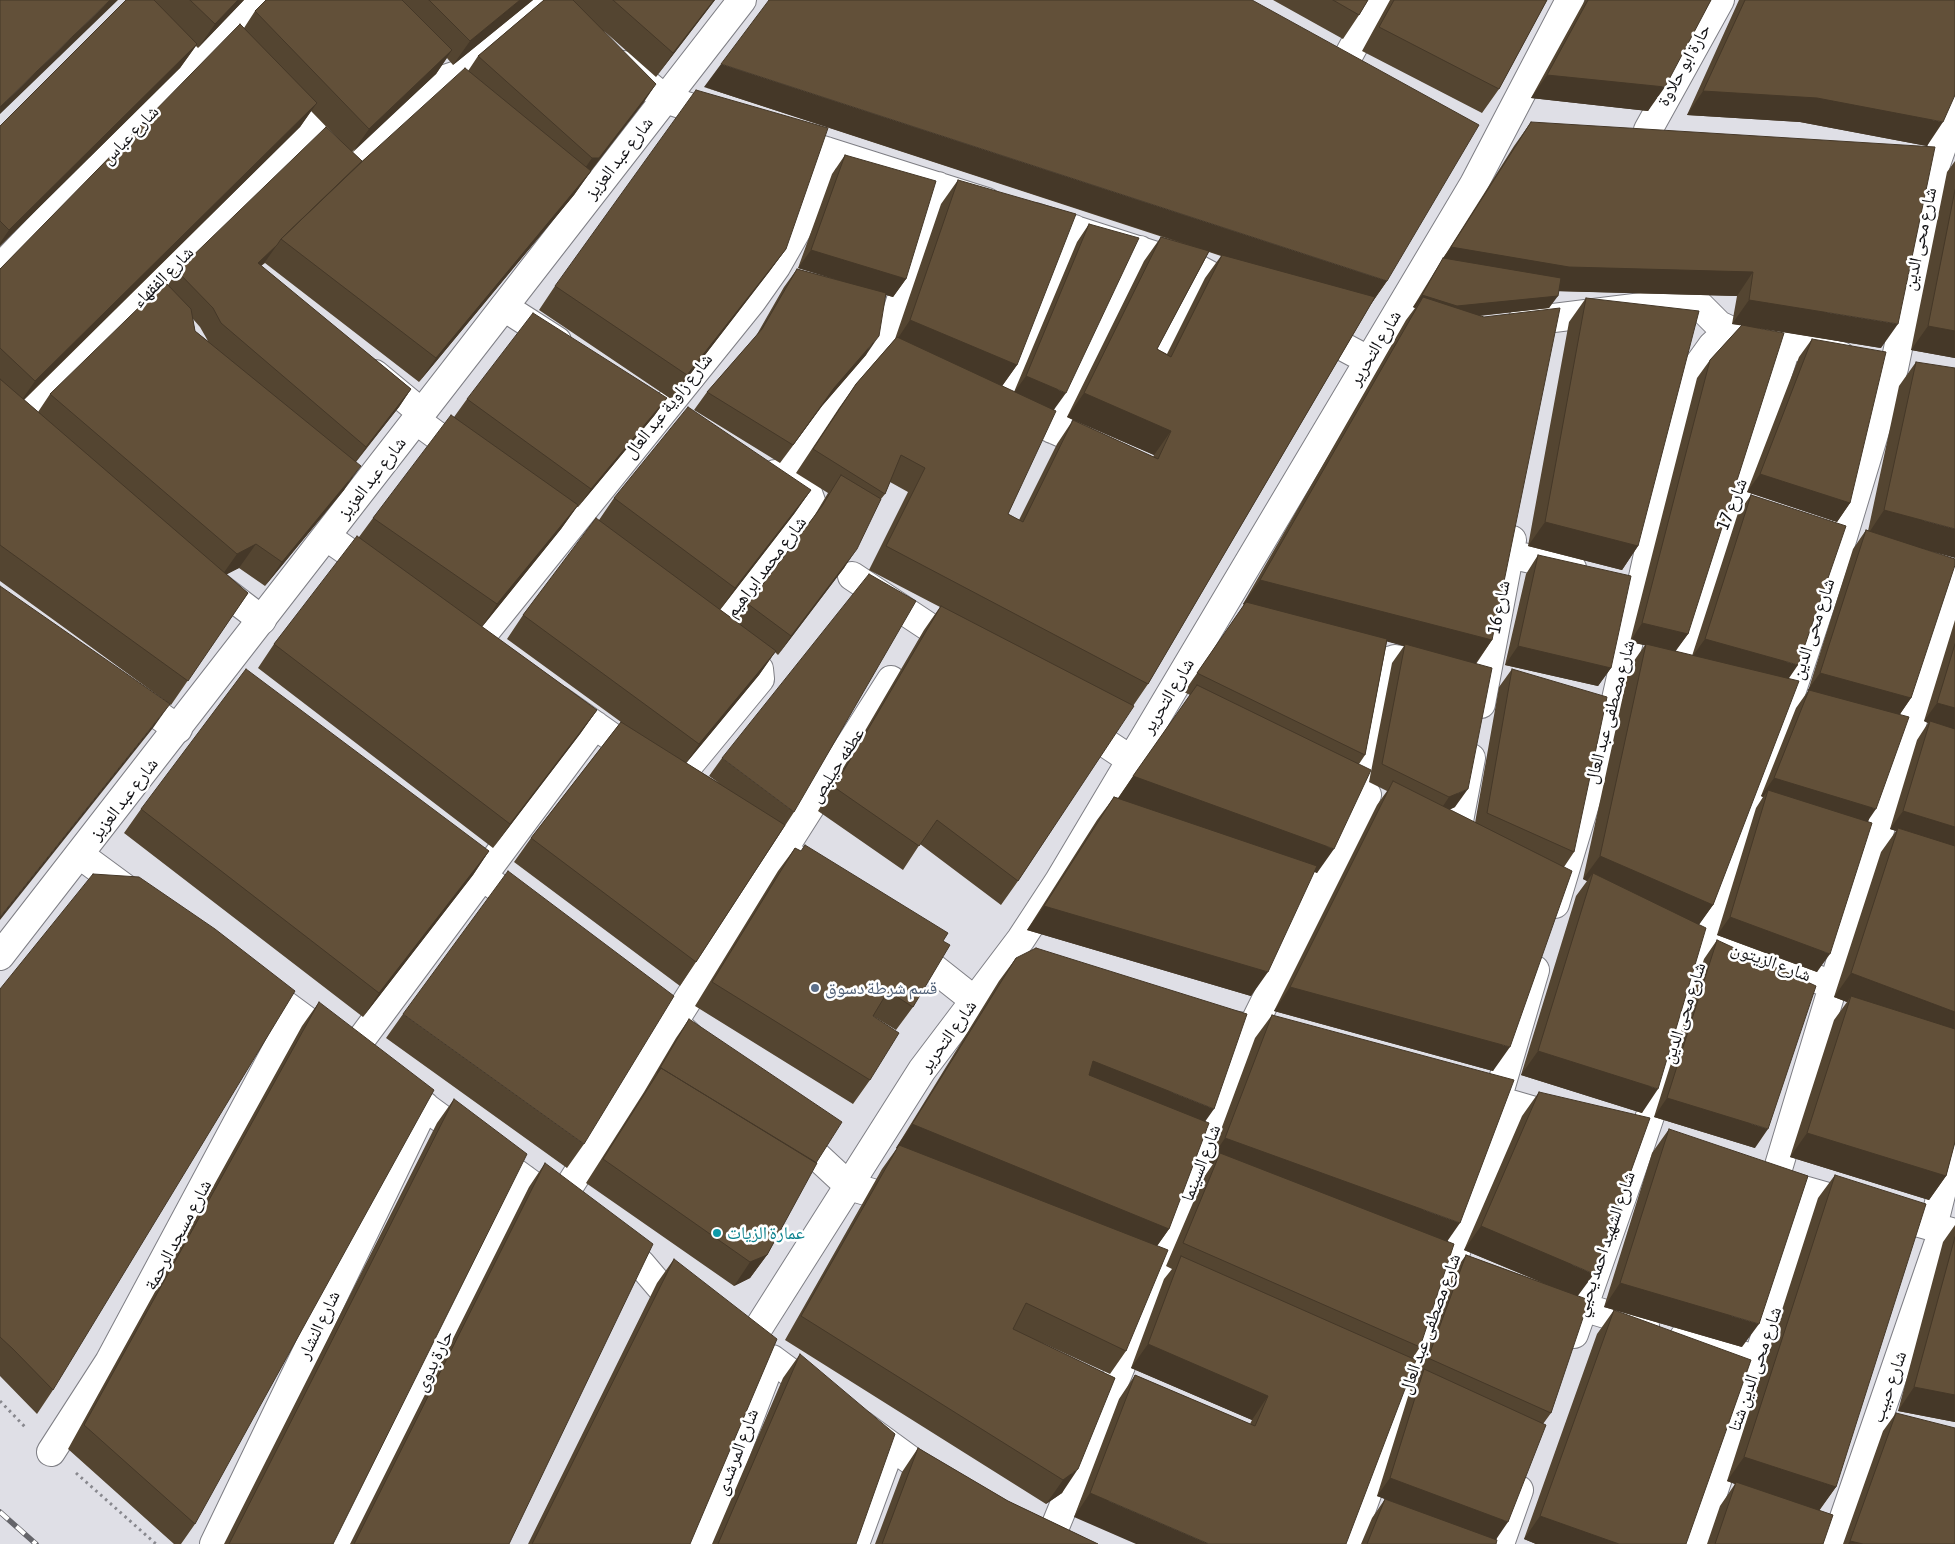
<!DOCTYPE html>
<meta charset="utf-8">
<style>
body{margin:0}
canvas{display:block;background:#dfdfe6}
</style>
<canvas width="1955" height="1544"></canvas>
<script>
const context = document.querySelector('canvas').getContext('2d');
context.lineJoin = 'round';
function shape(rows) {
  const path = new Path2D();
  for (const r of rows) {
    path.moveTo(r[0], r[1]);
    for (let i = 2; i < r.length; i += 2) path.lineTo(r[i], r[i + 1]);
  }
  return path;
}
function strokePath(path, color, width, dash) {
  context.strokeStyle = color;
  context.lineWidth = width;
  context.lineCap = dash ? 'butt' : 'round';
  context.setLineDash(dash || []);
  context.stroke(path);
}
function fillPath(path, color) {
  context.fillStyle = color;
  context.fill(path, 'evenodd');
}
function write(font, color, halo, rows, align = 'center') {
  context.font = font + ' "Asap Condensed","Noto Naskh Arabic",sans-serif';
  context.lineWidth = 5;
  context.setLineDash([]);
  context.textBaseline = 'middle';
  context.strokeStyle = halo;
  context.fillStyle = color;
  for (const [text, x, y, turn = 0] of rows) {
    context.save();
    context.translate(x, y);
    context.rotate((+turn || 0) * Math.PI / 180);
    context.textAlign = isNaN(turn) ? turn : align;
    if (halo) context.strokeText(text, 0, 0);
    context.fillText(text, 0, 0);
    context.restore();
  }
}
const path = shape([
 [0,1401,27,1429],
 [76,1473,156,1544]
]);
const minor = shape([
 [624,65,665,99,720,117],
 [1340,71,1379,0],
 [279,95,347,163,354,165,360,163,445,79,457,75,467,68,542,0],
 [1648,130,1720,0],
 [785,138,987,202],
 [1035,217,1200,270,1241,292],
 [0,268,258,0],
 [504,307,557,341],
 [1521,322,1691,301,1698,304,1719,325,1738,334,1841,356],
 [1312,330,1368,360],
 [1150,372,1200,270],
 [375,374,422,413],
 [1000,405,1074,229],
 [1014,412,1098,449],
 [417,421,465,456],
 [14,427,311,127],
 [1052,429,1140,250],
 [781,477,834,403,870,364,890,333,938,186],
 [327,537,377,572],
 [1509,554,1572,568],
 [852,576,959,647],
 [211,581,262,620],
 [714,635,812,504,808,493,775,474],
 [477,642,752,301,776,267,797,230,814,191,826,151],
 [1679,663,1715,545,1755,446,1787,345],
 [130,695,178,729],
 [559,700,640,757],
 [1481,704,1512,540],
 [1077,724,1131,760],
 [675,782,760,679,759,669,733,650],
 [1359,791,1383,663,1395,659,1432,665],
 [741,823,783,849,819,877],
 [1456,837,1471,758],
 [445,848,526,909],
 [80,855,137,897],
 [1555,904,1615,704,1681,405,1688,384,1699,364,1712,346,1728,331],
 [1701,936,1833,985],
 [907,947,974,1000],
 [257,984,337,1043],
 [634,991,674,1022,710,1056],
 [1206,1021,1252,1028,1295,1041],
 [351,1053,595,725],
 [394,1084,561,1206],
 [1469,1092,1562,1119],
 [1497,1100,1535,970],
 [792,1133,849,1186,906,1203],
 [1768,1180,1955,1233],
 [1774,1182,1955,581],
 [558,1204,891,680],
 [1933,1227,1955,1138],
 [612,1243,641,1264,681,1311],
 [1123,1265,1158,1276,1200,1293],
 [1566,1302,1645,1326],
 [1574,1334,1641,1143,1843,537,1894,368,1936,164,1955,110],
 [1684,1337,1758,1360],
 [740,1357,922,1070,1021,939,1059,881,1474,184,1570,0],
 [731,1371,772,1359,818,1393],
 [861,1424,939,1481],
 [51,1452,109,1362,296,1013],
 [1050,1539,1158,1276,1252,1028,1367,795],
 [214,1544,425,1106],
 [345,1544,524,1179],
 [701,1544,772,1359],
 [855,1544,891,1446],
 [1349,1544,1449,1268,1517,1106],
 [1500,1544,1519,1490],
 [1696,1544,1813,1193],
 [1835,1544,1943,1230]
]);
const tertiary = shape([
 [0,956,742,0]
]);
const rail = shape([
 [0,1512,36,1544]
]);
const wall = shape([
 [126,0,244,0,198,48,196,46,180,68,0,246,0,126],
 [266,0,533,0,453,65,447,58,436,74,352,152,362,161,468,71,478,56,544,0,715,0,656,77,604,31,644,102,591,171,574,195,419,382,265,263,261,266,411,389,399,407,356,462,344,490,265,586,239,568,226,574,248,593,171,705,0,581,0,269,244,28,255,11],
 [311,111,344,145,177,271,168,285,50,394,38,412,24,400,300,127],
 [193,319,200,327,208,341,195,331],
 [1273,0,1368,0,1359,15,1343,39],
 [1390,0,1547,0,1499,89,1482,113,1362,51],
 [1585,0,1711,0,1648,111,1531,98],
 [1739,0,1955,0,1927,146,1800,122,1687,115],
 [704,87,1387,281,1371,304,1148,684,1133,706,1018,881,1001,905,920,844,903,870,818,811,924,630,940,607,869,570,908,492,890,482,885,494,881,499,844,568,778,655,775,652,759,675,686,763,719,783,709,776,722,758,794,812,696,962,680,986,514,862,531,838,621,722,507,639,523,615,599,520,614,498,811,490,794,514,720,610,736,621,748,604,813,518,828,493,796,473,839,408,856,384,895,339,941,204,958,180,1017,365,1002,386,1014,392,1077,242,1089,224,1054,410,1008,514,1019,520,1057,444,1073,420,1067,417,1144,261,1161,237,1184,244],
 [1209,252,1221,256,1205,278,1167,354,1157,349],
 [1073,420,1154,455,1153,457],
 [1531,122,1881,348,1759,328,1688,634,1675,651,1692,656,1738,513,1751,495,1789,679,1713,905,1699,924,1642,1113,1521,1075,1576,896,1587,881,1583,879,1629,668,1645,645,1630,642,1697,378,1710,360,1742,325,1732,324,1737,296,1558,291,1549,308,1479,316,1492,640,1476,664,1455,807,1449,810,1475,823,1499,687,1512,669,1574,852,1564,867,1493,1071,1274,1011,1377,805,1387,791,1369,782,1392,663,1404,646,1387,641,1365,755,1359,764,1317,873,1314,871,1251,996,1027,930,1097,820,1114,797,1118,798,1190,695,1184,692,1244,605,1243,604,1406,320,1415,308,1413,307,1435,271,1514,146],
 [845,155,906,279,893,297,886,295,866,355,822,406,780,463,694,410,707,392,756,336,784,287,797,269,841,281,798,268,832,174],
 [1955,161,1955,358,1911,350,1947,172],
 [786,249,769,272,671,399,539,310,555,286],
 [1586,298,1638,546,1622,570,1528,546,1569,322],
 [1812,339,1850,503,1837,522,1747,492,1799,357],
 [1916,362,1924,549,1911,698,1900,714,1868,822,1817,972,1717,935,1756,808,1763,797,1761,796,1796,708,1808,691,1853,549,1866,530,1868,531,1899,386],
 [667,398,654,416,578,507,577,507,561,529,482,627,597,710,580,734,493,848,258,668,274,644,359,537,373,518,454,417,467,399],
 [1538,555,1611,668,1598,686,1505,665,1526,574],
 [1955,620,1955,1142,1946,1176,1929,1200,1790,1157,1834,1020,1847,1002,1834,997,1881,852,1896,831,1890,829,1917,740,1928,723,1924,721],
 [141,809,489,851,473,875,363,1017,124,833],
 [795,848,943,941,913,1007,896,1030,873,1016,870,1080,853,1104,695,1006,778,871],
 [1717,940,1755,1148,1654,1117,1704,959],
 [1016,958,1205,1121,1169,1229,1157,1246,1126,1351,1110,1374,1038,1341,1115,1378,1062,1493,1046,1504,785,1340,882,1169,897,1148,896,1148,999,981],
 [0,989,53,1390,37,1414,0,1376],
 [319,1002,195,1524,181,1544,174,1544,68,1449,302,1026],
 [403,1014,584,1144,567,1168,386,1038],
 [1272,1015,1448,1241,1420,1347,1413,1358,1074,1517,1119,1399,1135,1375,1250,1424,1252,1420,1131,1368,1164,1279,1172,1269,1166,1266,1204,1177,1213,1164,1209,1162,1255,1038],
 [689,1019,816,1163,767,1255,750,1278,734,1286,586,1183,644,1092,676,1038],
 [1539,1092,1578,1296,1551,1413,1543,1424,1496,1540,1496,1544,1361,1544,1372,1518,1385,1499,1411,1509,1377,1496,1411,1387,1418,1377,1415,1376,1453,1273,1466,1255,1543,1283,1464,1250,1522,1116],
 [454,1099,333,1544,224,1544,437,1123],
 [1669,1129,1742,1347,1604,1307,1652,1153],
 [545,1163,509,1544,350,1544,529,1187],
 [1835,1175,1836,1487,1819,1510,1823,1544,1707,1544,1720,1506,1735,1484,1727,1481,1818,1198],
 [1955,1225,1955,1422,1898,1411,1943,1242],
 [674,1259,690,1544,528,1544,657,1283],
 [1614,1310,1686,1544,1536,1544,1524,1539,1597,1334],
 [800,1354,856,1544,712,1544,783,1378],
 [1896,1413,1955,1544,1843,1544,1883,1431],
 [918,1448,1008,1501,1098,1544,875,1544,902,1472]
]);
const shadedWall = shape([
 [110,0,118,0,0,114,0,107],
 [238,0,244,0,198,48,215,24],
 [520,0,533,0,453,65,470,41],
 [714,0,715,0,656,77,673,53],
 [197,44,180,68,0,246,0,243,9,230],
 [452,50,436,74,352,153,369,129],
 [721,64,1387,281,1371,304,704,87],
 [1547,75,1665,87,1648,111,1531,98],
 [656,84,644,102,589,173,591,171,574,195,419,382,436,358,579,177,592,158],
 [1703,91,1817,98,1943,122,1927,146,1800,122,1687,115],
 [317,103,300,127,19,404,35,381],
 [277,245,265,262,245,281,258,263],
 [1451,247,1753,272,1737,296,1552,291,1443,258],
 [786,249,769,272,671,399,687,375],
 [811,250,906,279,893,297,798,268],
 [1422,295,1558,296,1549,308,1448,319,1423,297,1415,308,1413,307],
 [1749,300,1898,324,1881,348,1732,324],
 [910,320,1017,365,1000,389,894,344],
 [1928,326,1955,331,1955,358,1911,350],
 [879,336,866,355,822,406,780,463,834,388],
 [1026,376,1066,393,1053,411,1013,394],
 [411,389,399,407,353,465,366,447],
 [1084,393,1171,431,1154,455,1067,417],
 [667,398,654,416,578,507,591,489],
 [361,466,344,490,265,586,282,562],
 [1760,474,1850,503,1837,522,1747,492],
 [811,490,794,514,719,611,735,588],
 [578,505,561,529,481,628,497,604],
 [1884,510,1955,529,1955,558,1868,534],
 [1545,522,1638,546,1622,570,1528,546],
 [256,544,239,568,220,578,237,554],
 [857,549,844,568,778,655,791,636],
 [1260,580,1492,640,1475,664,1405,644,1404,646,1243,604],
 [1642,623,1688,634,1675,652,1630,642],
 [1705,639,1798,665,1785,684,1692,657],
 [1518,646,1611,668,1598,686,1505,665],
 [776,651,759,675,683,767,699,744],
 [1820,673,1911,698,1898,717,1809,690,1807,691],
 [1937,703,1955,708,1955,731,1930,721,1928,723,1924,721],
 [170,704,153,728,0,920,0,917],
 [597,710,580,734,493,848,510,824],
 [1133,776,1334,849,1317,873,1117,800],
 [1774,778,1876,809,1863,828,1768,790,1763,797,1761,796],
 [1468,789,1455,807,1437,815,1449,797],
 [1903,811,1955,827,1955,850,1898,828,1896,831,1890,829],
 [489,851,473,875,363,1017,379,993],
 [1600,856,1713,905,1696,929,1593,873,1587,881,1583,879],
 [1044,906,1268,972,1251,996,1027,930],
 [1730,917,1830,954,1817,972,1717,935],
 [1851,973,1955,1012,1955,1042,1851,996,1847,1002,1834,997],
 [1290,987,1510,1047,1493,1071,1274,1011],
 [1538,1051,1658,1089,1642,1113,1521,1075],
 [1093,1061,1214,1109,1197,1133,1076,1085],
 [1667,1098,1768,1129,1755,1148,1654,1117],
 [912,1124,1169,1229,1152,1253,896,1148],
 [1807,1133,1946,1176,1929,1200,1790,1157],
 [1225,1138,1460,1223,1444,1246,1220,1153,1213,1164,1209,1162],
 [1481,1226,1594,1274,1577,1297,1464,1250],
 [767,1255,750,1278,734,1286,750,1262],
 [1620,1283,1759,1324,1742,1347,1604,1307],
 [1148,1344,1268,1396,1252,1420,1131,1368],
 [1914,1387,1955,1395,1955,1422,1898,1411],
 [1744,1457,1836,1487,1819,1511,1736,1482,1735,1484,1727,1481],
 [1078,1469,1062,1493,1046,1504,1063,1480],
 [1390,1478,1508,1522,1495,1541,1377,1496],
 [1090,1493,1209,1544,1136,1544,1074,1517],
 [1540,1516,1619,1544,1536,1544,1524,1539],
 [1850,1541,1863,1544,1848,1544]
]);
const building = shape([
 [0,0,110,0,0,107,0,0],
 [126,0,154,0,197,44,9,230,0,221,0,126,126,0],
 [190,0,238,0,215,24,190,0],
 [266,0,402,0,452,50,369,129,255,11,266,0],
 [429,0,520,0,470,41,429,0],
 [544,0,573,0,656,84,599,158,592,158,478,56,544,0],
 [613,0,714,0,673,53,613,0],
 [769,0,1252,0,1479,125,1387,281,721,64,769,0],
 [1333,0,1368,0,1359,15,1333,0],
 [1394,0,1547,0,1499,89,1379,27,1394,0],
 [1588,0,1711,0,1665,87,1547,75,1588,0],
 [1745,0,1955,0,1955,95,1943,122,1817,98,1703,91,1745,0],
 [240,24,317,103,35,381,0,348,0,269,240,24],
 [465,68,591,171,436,358,281,239,367,157,465,68],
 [696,90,828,128,786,249,687,375,555,286,696,90],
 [1531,122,1935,147,1898,324,1749,300,1753,272,1569,267,1451,247,1531,122],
 [326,127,362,161,281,239,277,245,258,263,411,389,366,447,221,323,213,308,177,271,326,127],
 [845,155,936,181,906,279,811,250,845,155],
 [958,180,1076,214,1017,365,910,320,958,180],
 [1955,190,1955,331,1928,326,1955,190],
 [1089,224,1139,238,1066,393,1026,376,1089,224],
 [1161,237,1209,251,1157,349,1171,357,1222,255,1375,297,1148,684,886,546,925,468,901,455,885,494,813,449,856,384,897,337,1056,411,1008,514,1023,522,1073,420,1158,459,1171,431,1084,393,1161,237],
 [1443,258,1561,278,1558,296,1457,306,1422,295,1443,258],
 [797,269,886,293,879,336,834,388,793,445,707,392,762,329,797,269],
 [165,282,191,309,195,331,361,466,282,562,256,544,237,554,50,394,165,282],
 [1423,297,1484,317,1560,308,1492,640,1260,580,1423,297],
 [1586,298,1699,311,1638,546,1545,522,1586,298],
 [533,313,667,398,591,489,467,399,533,313],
 [1742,325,1784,333,1688,634,1642,623,1710,360,1742,325],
 [1812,339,1886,352,1850,503,1760,474,1812,339],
 [1916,362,1955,368,1955,529,1884,510,1916,362],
 [0,379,248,593,188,681,0,545,0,379],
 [688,407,811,490,735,588,614,498,688,407],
 [451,415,578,505,497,604,373,518,451,415],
 [841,475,881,499,857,549,791,636,748,604,822,506,841,475],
 [1751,495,1846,526,1798,665,1705,639,1751,495],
 [596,518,776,651,699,744,523,615,596,518],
 [1866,530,1955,559,1955,565,1911,698,1820,673,1866,530],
 [357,536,597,710,510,824,274,644,357,536],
 [1538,555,1631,576,1611,668,1518,646,1538,555],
 [869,574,916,601,794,812,722,758,869,574],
 [0,586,170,704,0,917,0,586],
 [1246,602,1387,639,1365,755,1197,673,1246,602],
 [941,606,1134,706,1018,881,937,820,919,846,834,787,941,606],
 [1405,644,1492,668,1468,789,1449,797,1382,764,1405,644],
 [1646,644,1799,681,1713,905,1600,856,1646,644],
 [1955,644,1955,708,1937,703,1955,644],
 [246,669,489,851,379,993,141,809,246,669],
 [1512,669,1607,697,1574,852,1487,813,1512,669],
 [1197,685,1371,770,1334,849,1133,776,1197,685],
 [1809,690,1909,717,1876,809,1774,778,1809,690],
 [1930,721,1955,729,1955,827,1903,811,1930,721],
 [621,722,785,825,696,962,531,838,621,722],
 [1393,781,1572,871,1510,1047,1290,987,1393,781],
 [1768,790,1872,823,1830,954,1730,917,1768,790],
 [1114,797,1317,866,1268,972,1044,906,1114,797],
 [1898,828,1955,846,1955,1012,1851,973,1898,828],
 [805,845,948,933,943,941,950,945,913,1007,888,991,873,1016,899,1033,870,1080,712,982,795,848,801,851,805,845],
 [508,871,674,996,584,1144,403,1014,508,871],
 [1593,873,1706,928,1658,1089,1538,1051,1593,873],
 [93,874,139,877,215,929,295,991,53,1390,13,1349,0,1337,0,989,93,874],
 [1717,940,1816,986,1768,1129,1667,1098,1717,940],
 [1036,948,1247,1014,1214,1109,1093,1061,1089,1075,1209,1123,1169,1229,912,1124,1016,958,1036,948],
 [1851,996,1955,1029,1955,1142,1946,1176,1807,1133,1851,996],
 [319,1002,434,1090,195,1524,84,1425,319,1002],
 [1272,1015,1514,1080,1460,1223,1225,1138,1272,1015],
 [689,1019,842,1122,816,1163,661,1068,657,1073,689,1019],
 [661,1068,817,1163,767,1255,750,1262,603,1159,661,1068],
 [1539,1092,1650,1118,1594,1274,1481,1226,1539,1092],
 [454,1099,527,1154,333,1544,229,1544,454,1099],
 [1669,1129,1808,1176,1759,1324,1620,1283,1669,1129],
 [899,1145,1168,1250,1126,1351,1026,1303,1013,1329,1115,1378,1078,1469,1063,1480,801,1316,899,1145],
 [1220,1153,1454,1244,1420,1347,1183,1243,1220,1153],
 [545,1163,653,1244,509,1544,354,1544,545,1163],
 [1835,1175,1926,1204,1836,1487,1744,1457,1835,1175],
 [1955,1237,1955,1395,1914,1387,1955,1237],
 [1466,1255,1589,1300,1551,1413,1428,1358,1466,1255],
 [1181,1256,1416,1360,1346,1544,1209,1544,1090,1493,1135,1375,1255,1426,1268,1396,1148,1344,1181,1256],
 [674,1259,777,1339,690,1544,532,1544,674,1259],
 [1614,1310,1751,1360,1686,1544,1619,1544,1540,1516,1614,1310],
 [800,1354,895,1434,856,1544,718,1544,800,1354],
 [1424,1369,1546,1425,1508,1522,1390,1478,1424,1369],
 [1896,1413,1955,1428,1955,1544,1863,1544,1850,1541,1896,1413],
 [918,1448,1008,1501,1098,1544,882,1544,918,1448],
 [1736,1482,1833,1515,1823,1544,1715,1544,1736,1482],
 [1385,1499,1497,1540,1496,1544,1367,1544,1385,1499]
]);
const markers = [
 [815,988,5,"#5c6f8a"],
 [717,1233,5,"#0f9aa8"]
];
const streetNames = [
 ["حارة ابو حلاوة",1684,65,-61],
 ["شارع عباس",130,135,-46],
 ["شارع عبد العزيز",619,158,-52],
 ["شارع محى الدين",1920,239,-78],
 ["شارع الفقهاء",163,277,-45],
 ["شارع التحرير",1375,348,-59],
 ["شارع زاوية عبد العال",668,406,-51],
 ["شارع عبد العزيز",372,478,-52],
 ["شارع 17",1732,504,-68],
 ["شارع محمد ابراهيم",766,567,-53],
 ["شارع 16",1499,607,-79],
 ["شارع محى الدين",1813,629,-72],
 ["شارع التحرير",1168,696,-59],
 ["شارع مصطفى عبد العال",1610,712,-75],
 ["عطفه حيلبص",837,765,-57],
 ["شارع عبد العزيز",124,799,-52],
 ["شارع الزيتون",1771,962,20],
 ["شارع محى الدين",1684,1013,-72],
 ["شارع التحرير",948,1036,-54],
 ["شارع السينما",1201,1163,-69],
 ["شارع مسجد الرحمة",178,1235,-62],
 ["شارع الشهيد احمد يحيي",1605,1244,-71],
 ["شارع مصطفى عبد العال",1430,1324,-70],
 ["شارع النشار",319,1325,-64],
 ["حارة بدوى",434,1361,-64],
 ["شارع محى الدين شتا",1755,1369,-71],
 ["شارع حبيب",1889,1387,-71],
 ["شارع المرشدى",737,1452,-69]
];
const serviceNames = [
 ["قسم شرطة دسوق",825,988]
];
const cultureNames = [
 ["عمارة الزيات",727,1233]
];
strokePath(minor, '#7e7e84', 30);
strokePath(tertiary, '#7e7e84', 30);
strokePath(path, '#88888e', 3, [2.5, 4]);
strokePath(minor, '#fff', 28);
strokePath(tertiary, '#fff', 28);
strokePath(rail, '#65656a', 5.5);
strokePath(rail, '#fff', 4, [11]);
fillPath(wall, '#544531');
fillPath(shadedWall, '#453828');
fillPath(building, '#625039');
strokePath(building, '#453828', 1);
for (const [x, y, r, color] of markers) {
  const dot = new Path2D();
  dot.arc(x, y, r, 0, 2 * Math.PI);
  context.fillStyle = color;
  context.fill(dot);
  strokePath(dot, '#fff', 2);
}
write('18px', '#111114', '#fff', streetNames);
write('18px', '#4e5e75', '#fff', serviceNames, 'left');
write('18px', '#0d838f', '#fff', cultureNames, 'left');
</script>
